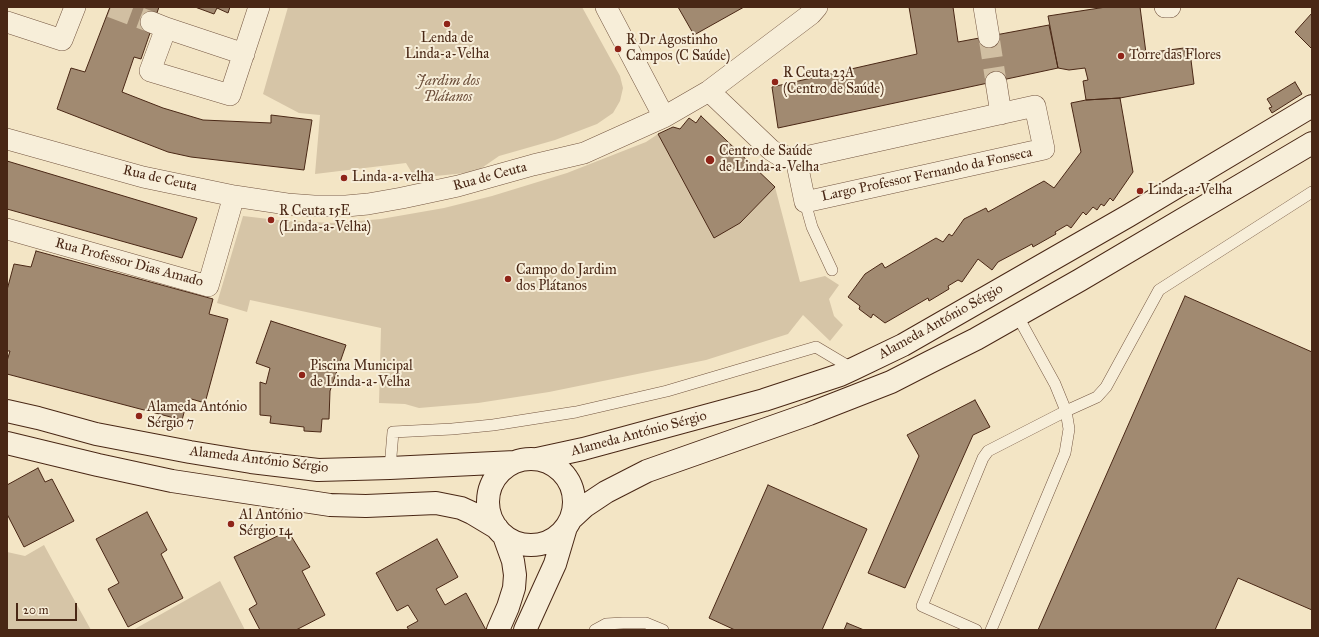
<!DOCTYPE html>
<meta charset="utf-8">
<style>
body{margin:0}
#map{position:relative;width:1319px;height:637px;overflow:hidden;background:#f3e5c5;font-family:"IM FELL Great Primer",serif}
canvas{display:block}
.frame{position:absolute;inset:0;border:8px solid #492715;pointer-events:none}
.scale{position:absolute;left:16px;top:603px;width:61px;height:18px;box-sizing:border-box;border:2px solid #492715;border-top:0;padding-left:5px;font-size:12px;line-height:14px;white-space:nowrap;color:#492715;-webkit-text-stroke:3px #f7eed9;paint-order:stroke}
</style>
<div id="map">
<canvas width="1319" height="637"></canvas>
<div class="frame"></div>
<div class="scale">20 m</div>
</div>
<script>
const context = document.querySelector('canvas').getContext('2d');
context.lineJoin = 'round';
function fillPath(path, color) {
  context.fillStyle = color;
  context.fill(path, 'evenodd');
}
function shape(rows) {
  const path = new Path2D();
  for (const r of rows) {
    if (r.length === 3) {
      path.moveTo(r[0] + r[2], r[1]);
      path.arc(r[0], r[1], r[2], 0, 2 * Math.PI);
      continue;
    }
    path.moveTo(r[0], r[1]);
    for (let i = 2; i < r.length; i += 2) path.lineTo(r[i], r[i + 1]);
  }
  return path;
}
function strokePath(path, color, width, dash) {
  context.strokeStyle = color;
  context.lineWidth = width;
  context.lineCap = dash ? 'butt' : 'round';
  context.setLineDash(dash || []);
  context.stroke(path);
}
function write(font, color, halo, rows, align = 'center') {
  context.font = font + ' "IM FELL Great Primer",serif';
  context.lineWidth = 4;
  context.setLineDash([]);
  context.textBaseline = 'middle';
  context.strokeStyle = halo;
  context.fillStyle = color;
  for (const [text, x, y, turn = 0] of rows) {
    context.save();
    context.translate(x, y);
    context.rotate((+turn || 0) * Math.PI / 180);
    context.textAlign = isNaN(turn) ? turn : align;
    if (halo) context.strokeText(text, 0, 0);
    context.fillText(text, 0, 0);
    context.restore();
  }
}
const green = shape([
 [288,7,582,7,620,76,623,88,620,101,613,113,597,124,555,140,499,156,476,172,415,178,406,163,315,174,320,115,299,113,263,94],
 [658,134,714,237,740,223,775,187,800,282,825,276,839,285,829,299,834,316,843,325,830,341,803,315,788,334,706,360,549,392,478,403,419,408,405,404,379,403,381,328,250,300,247,312,217,303,243,216,286,221,335,223,381,219,444,208,492,196,567,173,646,142],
 [44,545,57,569,91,630,7,630,7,552,25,556],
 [220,581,245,630,133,630]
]);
const building = shape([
 [110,7,159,7,141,59,134,57,122,92,163,108,203,120,271,123,271,115,312,120,304,170,191,157,168,152,57,109,71,68,85,72,110,7],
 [195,7,230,7,228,13,217,8,214,14,195,7],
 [678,7,744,7,694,35,678,7],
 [909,7,953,7,958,42,1049,25,1058,68,778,128,772,87,917,54,909,7],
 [1106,7,1140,7,1146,53,1184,48,1187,60,1191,60,1194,84,1120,98,1086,100,1083,81,1088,80,1085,68,1069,70,1058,68,1048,16,1106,7],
 [1312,13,1312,49,1295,32,1312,13],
 [1295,82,1302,94,1272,113,1269,108,1272,107,1267,99,1295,82],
 [1120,98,1133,172,1113,201,1110,198,1104,206,1101,204,1097,210,1093,207,1086,215,1083,212,1071,228,1067,225,1055,232,1056,234,1033,247,1032,244,998,262,992,270,978,259,962,282,958,280,948,286,949,289,929,301,928,298,885,323,873,314,871,318,859,309,860,306,848,297,865,274,882,263,885,268,936,238,943,242,949,234,952,236,964,219,986,208,988,212,1044,181,1054,188,1081,152,1071,103,1086,100,1120,98],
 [701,116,775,187,740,223,714,238,658,134,673,127,680,129,689,118,696,123,701,116],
 [7,161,197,218,182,258,7,209,7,161],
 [36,251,213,299,209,314,228,319,205,403,188,398,182,420,7,374,7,361,10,351,7,351,7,290,14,264,31,267,36,251],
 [1185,296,1312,352,1312,610,1238,578,1215,630,1038,630,1185,296],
 [271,321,346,345,330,391,329,419,322,419,321,432,304,431,304,427,270,423,271,416,260,415,260,382,266,384,270,368,256,363,271,321],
 [975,400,990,427,973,435,905,588,868,573,919,456,907,435,975,400],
 [38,468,45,482,52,479,74,521,24,547,7,514,7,485,38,468],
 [768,485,867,529,822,630,735,630,709,618,768,485],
 [147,512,167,550,161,554,183,598,128,627,108,589,119,583,96,539,147,512],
 [288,531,310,567,302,571,325,615,296,630,260,630,249,609,257,604,234,557,288,531],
 [437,539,458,577,436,589,445,605,466,593,486,630,409,630,407,627,418,621,408,605,397,611,376,573,437,539],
 [847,623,864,630,844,630,847,623]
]);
const streetTunnel = shape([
 [111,7,151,22],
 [989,37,996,82]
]);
const lane = shape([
 [805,202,812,227,832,270],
 [1017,315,1055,384,1066,411,1097,397,1106,387,1159,290,1312,192],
 [390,468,393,432,452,429,493,425,576,412,667,391,816,347,853,369],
 [595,630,606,624,623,623,646,623,663,630],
 [976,630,922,606,983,458,988,451,1066,411,1069,429,1065,453,991,630]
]);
const street = shape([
 [606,7,664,117],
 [984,7,989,37],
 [1165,7,1170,7],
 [7,22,62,40,75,7],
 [151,22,166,28,150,71,230,95,259,7],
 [166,28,244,54],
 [996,82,1001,114],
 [709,91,771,150,779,155,796,159,1035,106,1044,149,805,202,796,159],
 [7,139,143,177,234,196,287,204,314,206,346,206,368,204,402,198,458,186,533,165,584,153,664,117,709,91,811,14,817,7],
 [7,229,208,286,234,196]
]);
const secondary = shape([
 [7,411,38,418,96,434,190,452,251,462,318,470,390,468,515,462],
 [7,443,98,465,172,481,330,505,366,506,436,503,461,508,472,513,497,528],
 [531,502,43],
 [537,459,583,449,764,400,840,375,853,369,903,345,1128,216,1312,106],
 [571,519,585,506,606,492,647,471,809,414,891,382,930,362,976,339,1080,280,1312,143],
 [498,630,508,607,514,588,515,575,513,561,504,536],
 [525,630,555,564,566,527]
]);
const markers = [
 [447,24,4,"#8f2418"],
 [618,49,4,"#8f2418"],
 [1121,56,4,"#8f2418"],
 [775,82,4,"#8f2418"],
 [710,160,5,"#8f2418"],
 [344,178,4,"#8f2418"],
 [1140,191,4,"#8f2418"],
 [271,220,4,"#8f2418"],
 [508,279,4,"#8f2418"],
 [302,375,4,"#8f2418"],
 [139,416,4,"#8f2418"],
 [231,524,4,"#8f2418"]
];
const poiNames = [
 ["Lenda de",447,39,"center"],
 ["Linda-a-Velha",447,55,"center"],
 ["R Dr Agostinho",626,41],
 ["Campos (C Saúde)",626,57],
 ["Torre das Flores",1129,56],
 ["R Ceuta 23A",783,74],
 ["(Centro de Saúde)",783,90],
 ["Centro de Saúde",719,152],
 ["de Linda-a-Velha",719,168],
 ["Linda-a-velha",352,178],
 ["Linda-a-Velha",1148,191],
 ["R Ceuta 15E",279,212],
 ["(Linda-a-Velha)",279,228],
 ["Campo do Jardim",516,271],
 ["dos Plátanos",516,287],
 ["Piscina Municipal",310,367],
 ["de Linda-a-Velha",310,383],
 ["Alameda António",147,408],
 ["Sérgio 7",147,424],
 ["Al António",239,516],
 ["Sérgio 14",239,532]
];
const parkNames = [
 ["Jardim dos",448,82],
 ["Plátanos",448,98]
];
const streetNames = [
 ["Largo Professor Fernando da Fonseca",927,175,-12],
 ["Rua de Ceuta",490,177,-15],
 ["Rua de Ceuta",160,179,13],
 ["Rua Professor Dias Amado",129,263,15],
 ["Alameda António Sérgio",941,322,-29],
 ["Alameda António Sérgio",639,434,-15],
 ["Alameda António Sérgio",259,460,7]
];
fillPath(green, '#d6c5a7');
fillPath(building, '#a18a71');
strokePath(building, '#492715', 1);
strokePath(streetTunnel, '#d1bfa2', 21, [21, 10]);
strokePath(lane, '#745641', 12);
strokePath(street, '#745641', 22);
strokePath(secondary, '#492715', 24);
strokePath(lane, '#f7eed9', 11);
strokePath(street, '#f7eed9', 21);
strokePath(secondary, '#f7eed9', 22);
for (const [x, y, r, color] of markers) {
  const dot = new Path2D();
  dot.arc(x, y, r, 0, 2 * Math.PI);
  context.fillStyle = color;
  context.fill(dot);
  strokePath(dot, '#f7eed9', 1.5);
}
write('14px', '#492715', '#f7eed9', poiNames, 'left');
write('italic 14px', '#6c4e3a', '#f7eed9', parkNames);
write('14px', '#492715', '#f7eed9', streetNames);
</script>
